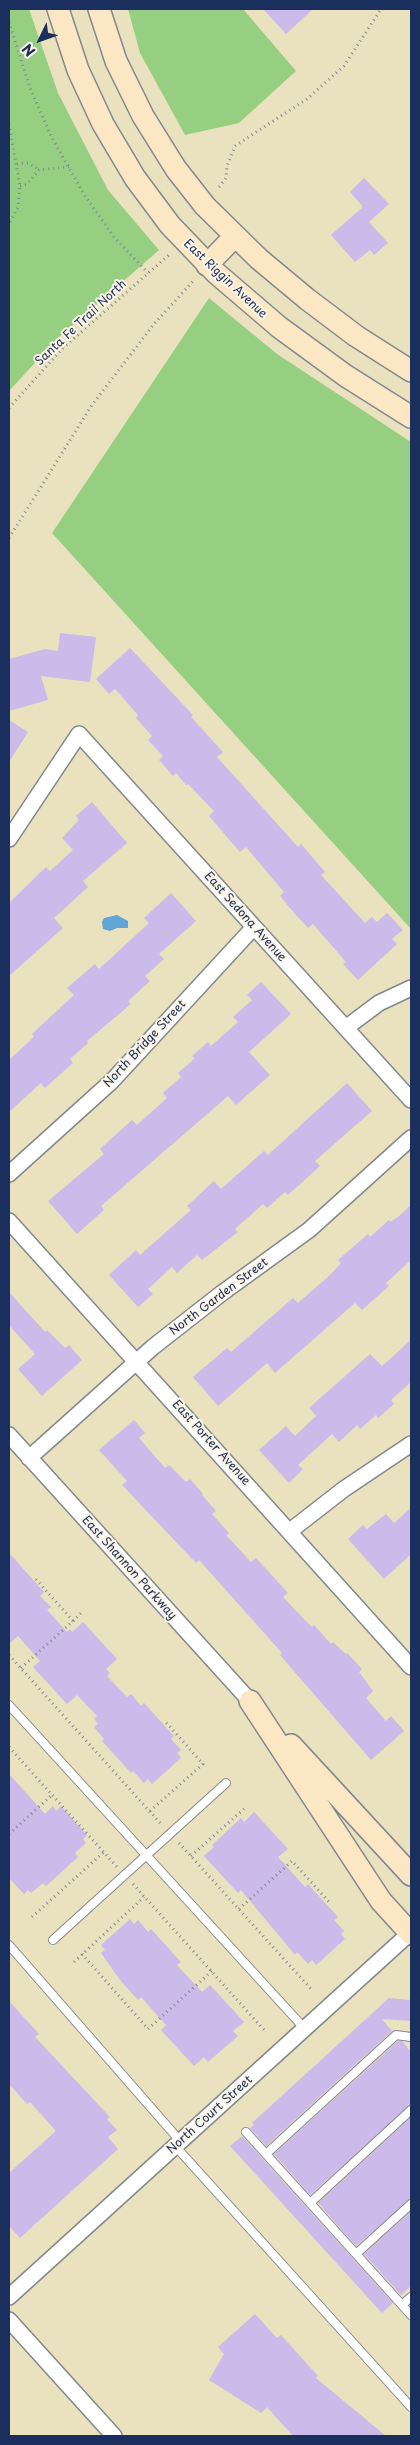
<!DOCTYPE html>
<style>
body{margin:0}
#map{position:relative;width:420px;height:2445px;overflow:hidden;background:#eae1be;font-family:"Playpen Sans",sans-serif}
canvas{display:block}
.frame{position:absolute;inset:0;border:10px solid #1b2f5e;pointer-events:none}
.north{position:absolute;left:15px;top:15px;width:50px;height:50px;-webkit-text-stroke:4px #fcf5e5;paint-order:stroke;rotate:228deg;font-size:14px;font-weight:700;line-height:20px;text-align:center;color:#1b2f5e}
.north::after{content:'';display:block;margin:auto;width:18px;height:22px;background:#1b2f5e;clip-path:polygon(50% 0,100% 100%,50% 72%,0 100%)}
</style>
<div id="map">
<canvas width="420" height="2445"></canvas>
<div class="frame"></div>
<div class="north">N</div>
</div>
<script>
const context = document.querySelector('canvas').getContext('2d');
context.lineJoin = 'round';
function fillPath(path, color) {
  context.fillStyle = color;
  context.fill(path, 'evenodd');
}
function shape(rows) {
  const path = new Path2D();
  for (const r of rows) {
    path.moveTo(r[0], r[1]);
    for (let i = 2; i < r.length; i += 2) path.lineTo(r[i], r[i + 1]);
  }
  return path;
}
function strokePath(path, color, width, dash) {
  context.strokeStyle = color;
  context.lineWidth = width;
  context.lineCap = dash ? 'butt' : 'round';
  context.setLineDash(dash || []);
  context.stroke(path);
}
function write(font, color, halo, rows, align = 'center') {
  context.font = font + ' "Playpen Sans",sans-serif';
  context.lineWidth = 4;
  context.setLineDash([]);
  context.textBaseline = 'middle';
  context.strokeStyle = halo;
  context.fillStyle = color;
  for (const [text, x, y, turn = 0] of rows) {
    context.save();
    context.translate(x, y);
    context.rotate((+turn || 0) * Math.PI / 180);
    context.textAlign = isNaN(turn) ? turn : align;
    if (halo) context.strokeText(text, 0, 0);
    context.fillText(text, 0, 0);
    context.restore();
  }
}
const green = shape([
 [9,9,29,9,58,93,108,190,159,250,57,339,9,391],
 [128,9,243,9,296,71,239,123,185,135,140,53],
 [209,298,277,354,411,442,411,929,52,533]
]);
const water = shape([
 [117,915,128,921,128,928,117,928,110,931,103,929,102,922,104,918]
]);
const building = shape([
 [263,9,313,9,286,34],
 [364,178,389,204,369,222,388,243,374,255,370,250,355,262,331,235,363,207,350,192],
 [60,633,96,637,90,682,41,676,48,700,9,711,9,659,45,649,58,651],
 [130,648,193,715,191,717,223,752,217,757,298,847,301,844,325,872,321,875,365,923,372,917,377,922,387,913,403,930,392,939,397,944,358,980,343,964,346,962,313,924,308,928,295,914,280,896,284,892,246,847,240,852,209,816,214,811,188,784,186,785,176,773,173,776,159,760,163,756,148,740,152,736,136,718,138,715,115,689,109,694,96,679],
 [9,720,28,732,9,762],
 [92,802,127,843,83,881,88,887,54,918,63,928,9,976,9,903,46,867,50,871,73,850,62,838,79,820,76,816],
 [171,893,196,921,159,954,164,959,145,976,150,981,128,1001,131,1004,87,1041,88,1043,70,1059,73,1063,45,1088,41,1083,9,1112,9,1060,34,1037,32,1034,74,995,67,988,95,964,99,969,149,923,144,918],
 [261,982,291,1014,249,1052,270,1075,236,1105,228,1096,101,1206,104,1210,77,1234,48,1201,104,1154,100,1149,132,1120,137,1125,167,1098,163,1093,181,1077,178,1073,195,1058,192,1056,208,1042,211,1046,238,1022,233,1017,252,1000,247,995],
 [347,1083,372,1111,315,1161,320,1166,288,1195,285,1192,267,1208,263,1204,235,1229,238,1232,202,1260,197,1255,177,1273,172,1267,148,1289,153,1294,138,1307,109,1275,136,1250,140,1255,191,1210,187,1206,214,1181,221,1189,264,1151,268,1155],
 [411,1205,411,1260,386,1283,389,1286,362,1310,355,1303,275,1373,267,1363,218,1406,193,1377,227,1348,231,1352,293,1298,298,1303,330,1275,341,1263,338,1260,368,1234,370,1237,389,1220,390,1222,398,1217],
 [9,1292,45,1332,47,1330,65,1348,69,1345,82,1360,42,1396,18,1369,35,1354,9,1325],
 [411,1340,411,1382,391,1400,394,1404,378,1418,376,1415,360,1429,357,1425,339,1442,332,1434,298,1465,303,1469,289,1483,259,1450,286,1426,295,1436,316,1416,309,1408,370,1354,382,1366],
 [134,1420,145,1433,139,1438,165,1468,169,1465,186,1482,190,1479,203,1494,202,1495,216,1511,212,1514,229,1533,226,1535,251,1562,256,1558,288,1593,283,1597,300,1615,312,1627,314,1625,331,1644,333,1642,346,1654,347,1653,362,1669,359,1672,373,1691,366,1698,386,1721,391,1716,404,1731,371,1760,280,1655,282,1653,199,1560,196,1563,122,1485,127,1481,99,1450],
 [411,1508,411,1554,384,1579,348,1539,363,1525,367,1529,386,1514,394,1523],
 [9,1553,44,1592,40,1596,51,1607,47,1610,67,1632,70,1629,72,1632,83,1622,117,1659,106,1669,110,1673,107,1676,127,1697,131,1694,141,1706,144,1703,174,1736,171,1739,181,1750,177,1753,181,1758,152,1784,148,1779,144,1783,133,1771,131,1773,102,1741,104,1739,94,1727,98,1724,94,1719,97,1716,77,1695,67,1704,33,1667,40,1661,18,1636,9,1644],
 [9,1774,45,1814,53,1806,56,1811,61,1806,87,1835,83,1839,86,1843,75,1853,78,1857,46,1886,43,1883,31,1893,28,1890,24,1894,9,1878],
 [254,1812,288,1849,278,1857,305,1887,308,1884,338,1917,334,1920,344,1931,341,1934,345,1939,316,1965,312,1960,308,1964,297,1952,295,1955,241,1890,238,1893,204,1856,214,1847,212,1845,241,1818,244,1822],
 [130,1919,134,1924,138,1920,148,1932,151,1929,181,1962,177,1965,202,1992,210,1985,244,2022,233,2031,238,2036,208,2062,204,2057,194,2066,161,2030,166,2025,141,1997,138,2000,120,1980,101,1953,105,1950,101,1945],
 [389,1998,411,2000,411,2021,382,2019,392,2031,266,2146,250,2128,254,2125,252,2123],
 [9,2001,39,2034,35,2037,110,2117,107,2119,117,2130,108,2137,118,2149,20,2238,9,2226,9,2173,56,2131,30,2102,27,2104,9,2084],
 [398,2041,402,2041,411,2052,411,2105,310,2195,274,2154],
 [411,2117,411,2199,356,2246,318,2203],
 [242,2136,393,2303,382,2313,230,2146],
 [411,2211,411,2286,401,2295,364,2254],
 [255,2314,277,2338,281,2335,318,2376,316,2378,386,2436,293,2436,267,2407,261,2413,209,2380,224,2354,218,2347]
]);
const path = shape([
 [9,22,30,88,52,138,85,196,114,237,148,273],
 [9,124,20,186,18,207,9,224],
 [17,164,28,163,39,170],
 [20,186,27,184,39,170,69,167],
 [219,187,226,178,227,166,235,146,307,99,344,66,381,9],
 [9,408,62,349,169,255],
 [9,538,92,405,154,324,195,279],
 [73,1621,83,1611],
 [9,1655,161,1824],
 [21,1668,73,1621,34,1577],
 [9,1747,117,1867],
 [150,1811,203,1764,164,1720],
 [9,1834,52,1795],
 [179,1843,311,1989],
 [191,1856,245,1808],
 [133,1884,265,2031],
 [239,1909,292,1861,330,1903],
 [32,1917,104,1852],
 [82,1954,148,2029,212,1971],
 [74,1962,144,1897]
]);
const lane = shape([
 [9,1705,305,2029],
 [53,1940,226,1783],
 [9,1945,181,2142],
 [246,2132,411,2315],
 [176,2147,411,2407],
 [266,2154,396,2035,411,2037],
 [310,2203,411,2110],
 [356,2254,411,2204],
 [402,2305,411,2297]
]);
const street = shape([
 [9,839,79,734,411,1100],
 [347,1027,379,1003,411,988],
 [9,1174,112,1081,254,927],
 [9,1221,411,1667],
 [9,1435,250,1701],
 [29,1458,153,1347,222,1293,309,1230,411,1138],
 [290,1531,344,1489,411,1444],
 [9,2297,411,1932],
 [9,2320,114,2436]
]);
const secondary = shape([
 [58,9,78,70,103,124,135,178,170,225,216,273,279,327,346,376,411,417],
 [99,9,116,61,143,116,176,169,205,206,259,259,307,299,356,336,411,371],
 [207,265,235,236],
 [250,1701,381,1901,411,1934],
 [291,1745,411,1875]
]);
const streetNames = [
 ["East Riggin Avenue",225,279,43],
 ["Santa Fe Trail North",81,323,-43],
 ["East Sedona Avenue",245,917,48],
 ["North Bridge Street",145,1044,-47],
 ["North Garden Street",219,1297,-37],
 ["East Porter Avenue",211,1443,48],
 ["East Shannon Parkway",129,1568,48],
 ["North Court Street",210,2115,-42]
];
fillPath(green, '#97cf82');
fillPath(water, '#5fa5d5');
fillPath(building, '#cbbaea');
strokePath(lane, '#82888e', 10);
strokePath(street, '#82888e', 18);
strokePath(secondary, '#82888e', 24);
strokePath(path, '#82888e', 3, [1, 4]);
strokePath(lane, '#fff', 8);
strokePath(street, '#fff', 15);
strokePath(secondary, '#fbe7c3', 21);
write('12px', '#1b2f5e', '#fcf5e5', streetNames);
</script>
